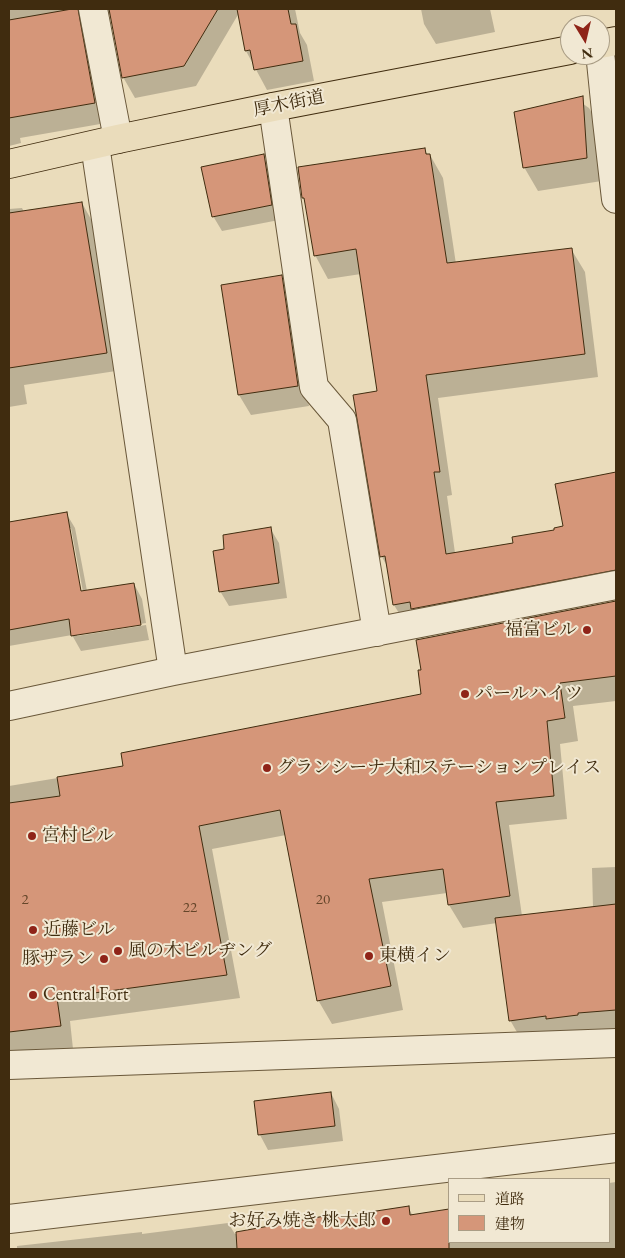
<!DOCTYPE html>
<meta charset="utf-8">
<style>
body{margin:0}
#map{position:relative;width:625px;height:1258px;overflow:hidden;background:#eadcbb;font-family:"EB Garamond","Noto Serif JP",serif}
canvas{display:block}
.frame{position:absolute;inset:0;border:10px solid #402c0f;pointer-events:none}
.legend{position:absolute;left:448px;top:1178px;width:162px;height:65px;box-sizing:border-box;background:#f1e8d3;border:1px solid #aa9d85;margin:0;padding:6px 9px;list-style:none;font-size:15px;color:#402c0f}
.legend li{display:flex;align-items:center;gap:10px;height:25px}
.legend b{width:25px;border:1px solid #aa9d85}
.north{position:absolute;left:560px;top:15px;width:50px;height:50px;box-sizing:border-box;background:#f1e8d3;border:1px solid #aa9d85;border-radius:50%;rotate:171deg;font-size:14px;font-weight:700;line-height:20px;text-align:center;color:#402c0f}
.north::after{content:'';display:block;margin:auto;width:18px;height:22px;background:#8f2418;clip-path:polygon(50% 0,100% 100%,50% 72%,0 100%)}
</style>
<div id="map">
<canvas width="625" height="1258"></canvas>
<div class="frame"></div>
<ul class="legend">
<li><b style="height:6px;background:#eadcbb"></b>道路</li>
<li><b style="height:14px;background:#d59679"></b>建物</li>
</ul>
<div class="north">N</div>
</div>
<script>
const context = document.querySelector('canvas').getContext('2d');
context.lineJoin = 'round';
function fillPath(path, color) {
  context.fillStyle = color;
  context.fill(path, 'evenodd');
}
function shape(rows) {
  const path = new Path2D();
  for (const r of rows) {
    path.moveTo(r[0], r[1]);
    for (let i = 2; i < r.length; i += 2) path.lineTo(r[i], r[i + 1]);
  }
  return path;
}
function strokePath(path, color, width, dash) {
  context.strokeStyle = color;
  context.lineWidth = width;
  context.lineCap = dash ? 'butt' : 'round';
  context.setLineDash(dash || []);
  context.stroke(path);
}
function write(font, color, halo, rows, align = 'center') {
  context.font = font + ' "EB Garamond","Noto Serif JP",serif';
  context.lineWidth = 4;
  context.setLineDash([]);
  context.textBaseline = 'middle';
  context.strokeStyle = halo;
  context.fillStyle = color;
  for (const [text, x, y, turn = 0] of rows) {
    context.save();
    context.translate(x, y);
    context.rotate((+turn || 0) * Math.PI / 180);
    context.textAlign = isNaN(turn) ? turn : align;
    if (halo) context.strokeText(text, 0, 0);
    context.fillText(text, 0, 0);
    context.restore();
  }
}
const shadow = shape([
 [9,9,295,9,300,33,307,45,314,81,267,90,246,51,239,13,196,86,135,98,123,77,111,15,102,14,106,123,20,138,21,143,9,146],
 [421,9,490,9,495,32,436,44,424,24],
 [576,99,589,108,603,132,608,180,538,191,524,167],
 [424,149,428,155,430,155,443,178,456,264,571,249,585,272,598,377,438,398,452,495,447,496,455,553,514,544,565,527,557,485,616,474,616,595,408,628,394,605,388,568,382,557,378,392,361,274,328,279,315,255,307,204,303,198,299,169],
 [263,156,272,171,279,220,222,231,213,216],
 [82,203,92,221,116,371,24,385,27,404,9,407,9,209,22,208,24,212],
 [281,277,293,297,309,406,251,415,239,395,222,286],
 [66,513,75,528,87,591,134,584,142,599,146,623,77,634,77,636,146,625,149,640,81,651,72,635,9,646,9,523],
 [69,528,71,528,84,597,81,597],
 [270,528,279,543,287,598,229,606,220,591,226,550],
 [616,602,616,701,573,706,578,741,560,744,567,819,509,825,522,916,593,908,592,868,616,867,616,1032,522,1041,510,1020,497,923,463,928,449,905,447,893,382,902,403,1010,332,1024,318,1000,286,835,212,849,240,998,70,1021,73,1049,9,1056,9,786,125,767,422,695,422,671,418,641],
 [331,1093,339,1109,343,1141,268,1150,260,1135],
 [616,1182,616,1249,17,1249,17,1246,142,1232,142,1234,228,1223,235,1234,408,1207,413,1216,449,1242,609,1242,609,1183]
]);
const building = shape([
 [72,9,78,9,95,103,9,118,9,20,72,9],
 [109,9,218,9,184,66,122,78,109,9],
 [237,9,288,9,291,24,296,24,303,61,254,70,250,50,245,51,237,9],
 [583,96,587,158,523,168,514,112,583,96],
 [425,148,426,154,430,154,447,263,572,248,585,354,426,375,440,472,434,472,446,554,513,543,512,537,554,530,554,528,563,526,555,484,616,472,616,570,411,609,410,602,393,605,385,556,380,557,353,395,377,391,356,249,314,256,304,198,302,198,298,167,425,148],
 [264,154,272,205,212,217,201,167,264,154],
 [82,202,107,353,9,368,9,213,82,202],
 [282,275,298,386,238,395,221,285,282,275],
 [67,512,81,591,134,583,141,625,71,636,69,619,9,630,9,522,67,512],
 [271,527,279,583,219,592,213,551,224,549,223,535,271,527],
 [616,601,616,676,560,683,565,718,547,721,554,796,496,802,510,896,448,905,443,869,369,879,391,986,317,1001,280,810,199,826,227,975,57,998,61,1026,9,1032,9,803,60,796,57,777,123,766,121,753,421,694,418,670,421,670,416,640,616,601],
 [616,904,616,1010,578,1013,578,1015,546,1019,546,1016,509,1021,495,918,616,904],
 [331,1092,335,1126,258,1135,254,1101,331,1092],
 [409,1206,410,1215,449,1209,449,1249,237,1249,236,1232,336,1214,337,1217,409,1206]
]);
const minor = shape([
 [93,9,118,139],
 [600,52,607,121,616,199],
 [273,107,314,387,342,420,377,632],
 [95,145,173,671],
 [9,706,173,671,616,585],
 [9,1065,616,1043],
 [9,1219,616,1148]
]);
const primary = shape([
 [600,44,616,41],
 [9,164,118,139,273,107,570,50]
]);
const markers = [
 [587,630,5,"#8f2418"],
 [465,694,5,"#8f2418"],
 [267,768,5,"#8f2418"],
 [32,836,5,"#8f2418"],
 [33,930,5,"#8f2418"],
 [118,951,5,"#8f2418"],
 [369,956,5,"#8f2418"],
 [104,959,5,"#8f2418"],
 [33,995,5,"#8f2418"],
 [386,1221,5,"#8f2418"]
];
const numberNames = [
 ["2",25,900],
 ["20",323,900],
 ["22",190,908]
];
const streetNames = [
 ["厚木街道",289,104,-11]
];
const poiNames = [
 ["福富ビル",577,630,"right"],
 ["パールハイツ",475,694],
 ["グランシーナ大和ステーションプレイス",277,768],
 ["宮村ビル",42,836],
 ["近藤ビル",43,930],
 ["風の木ビルヂング",128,951],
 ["東横イン",379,956],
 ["豚ザラン",94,959,"right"],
 ["Central Fort",43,995],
 ["お好み焼き 桃太郎",376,1221,"right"]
];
fillPath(shadow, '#0003');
fillPath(building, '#d59679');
strokePath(building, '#402c0f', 1);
strokePath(minor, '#6a583a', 30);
strokePath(primary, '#402c0f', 30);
strokePath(minor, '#f1e8d3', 28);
strokePath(primary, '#eadcbb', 28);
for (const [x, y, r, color] of markers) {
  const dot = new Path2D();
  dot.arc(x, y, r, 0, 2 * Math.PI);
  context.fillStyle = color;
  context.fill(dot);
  strokePath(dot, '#f1e8d3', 2);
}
write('15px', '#65462a', null, numberNames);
write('18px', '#402c0f', '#f1e8d3', streetNames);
write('18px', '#402c0f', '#f1e8d3', poiNames, 'left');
</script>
